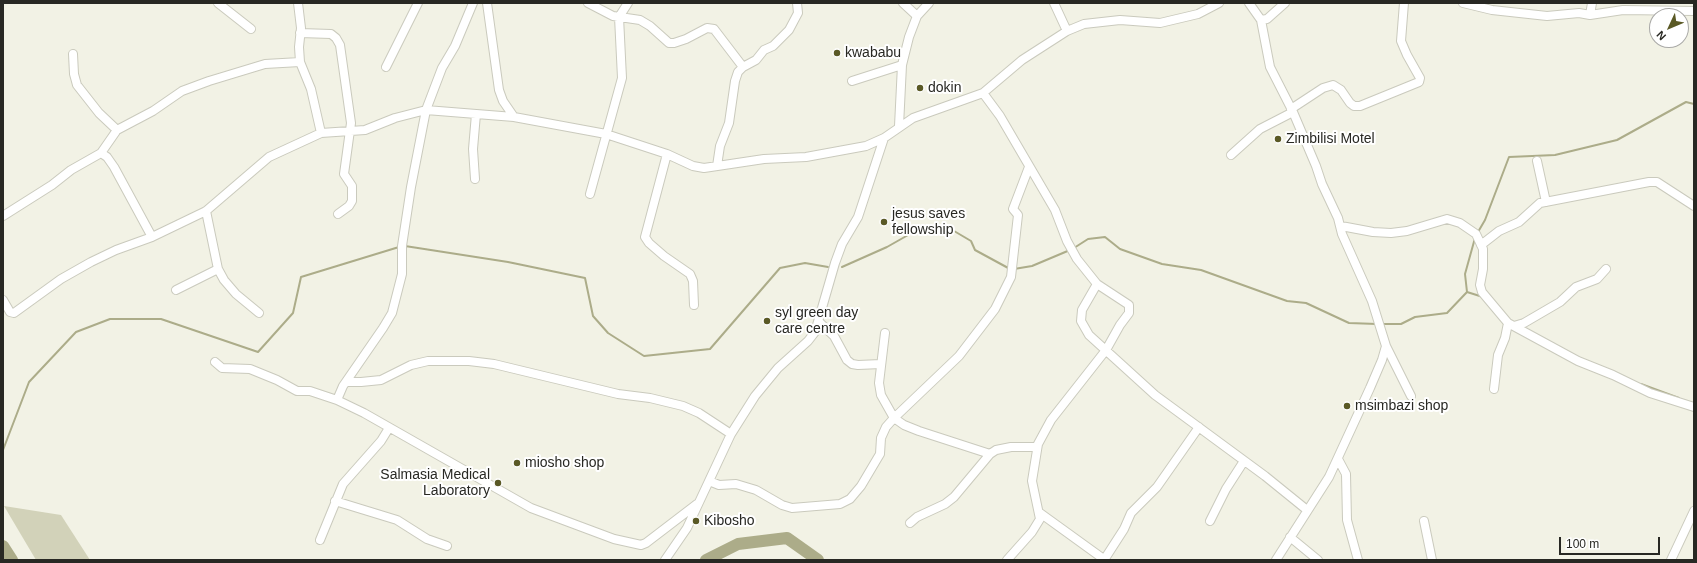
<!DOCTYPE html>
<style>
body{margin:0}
#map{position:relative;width:1697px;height:563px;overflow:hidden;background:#f2f2e5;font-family:Arial,sans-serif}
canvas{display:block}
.frame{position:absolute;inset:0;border:4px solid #282823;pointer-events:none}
.north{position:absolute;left:1649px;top:8px;width:40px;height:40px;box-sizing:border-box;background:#fff;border:1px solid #a9a9a7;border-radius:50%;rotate:226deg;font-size:11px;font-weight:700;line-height:16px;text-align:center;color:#282823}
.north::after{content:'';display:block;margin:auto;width:14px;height:18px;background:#5a5925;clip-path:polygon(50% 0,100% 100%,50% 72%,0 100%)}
.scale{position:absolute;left:1559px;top:537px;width:101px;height:18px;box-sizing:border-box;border:2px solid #282823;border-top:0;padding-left:5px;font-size:12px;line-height:14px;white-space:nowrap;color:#282823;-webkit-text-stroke:3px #fff;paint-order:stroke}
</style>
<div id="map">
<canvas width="1697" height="563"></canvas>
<div class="frame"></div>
<div class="north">N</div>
<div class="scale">100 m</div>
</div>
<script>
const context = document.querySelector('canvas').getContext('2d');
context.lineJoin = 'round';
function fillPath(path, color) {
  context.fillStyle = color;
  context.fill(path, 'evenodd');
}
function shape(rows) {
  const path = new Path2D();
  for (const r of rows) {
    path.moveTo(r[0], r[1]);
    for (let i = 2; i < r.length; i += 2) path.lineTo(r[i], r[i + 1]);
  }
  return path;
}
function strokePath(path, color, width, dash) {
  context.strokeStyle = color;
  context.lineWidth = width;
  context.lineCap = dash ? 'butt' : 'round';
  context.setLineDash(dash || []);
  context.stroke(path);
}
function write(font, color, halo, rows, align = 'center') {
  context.font = font + ' Arial,sans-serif';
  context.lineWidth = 4;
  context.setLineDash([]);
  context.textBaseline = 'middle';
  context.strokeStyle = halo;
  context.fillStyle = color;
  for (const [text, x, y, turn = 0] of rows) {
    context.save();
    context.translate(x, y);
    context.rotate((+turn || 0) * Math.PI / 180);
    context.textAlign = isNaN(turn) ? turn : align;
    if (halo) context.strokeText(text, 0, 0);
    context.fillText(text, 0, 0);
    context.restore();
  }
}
const green = shape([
 [4,506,61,515,90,560,36,560]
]);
const stream = shape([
 [1478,232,1485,220,1509,157,1555,155,1617,140,1686,102,1694,104],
 [405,246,508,262,585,278,593,316,608,333,644,356,710,349,780,268,805,263,828,267],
 [1074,248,1088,239,1105,237,1120,249,1162,264,1201,270,1287,301,1306,303,1349,323,1377,324],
 [842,267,887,247,924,226,949,228,971,241,975,250,1010,269],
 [1014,269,1032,266,1070,250],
 [1467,292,1483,297],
 [1382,324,1401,324,1415,317,1447,313,1467,292,1465,274,1475,238],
 [1641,384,1679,398],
 [3,450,29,382,76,332,110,319,161,319,258,352,293,313,301,277,399,247]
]);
const river = shape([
 [3,546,12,560],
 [706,560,738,544,787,538,818,560]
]);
const minor = shape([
 [218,3,251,29],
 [298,3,301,28,299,47,300,62,311,89,321,133],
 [487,3,499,90,503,101,514,117,606,134,667,154,693,166,704,168,764,159,806,157,866,146,884,138,913,118,983,93,1022,60,1067,31,1084,24,1120,20,1160,23,1198,14,1219,3],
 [588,3,613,16,640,20,650,26,669,43,674,43,686,39,707,28,714,29,743,67],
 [903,3,917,16],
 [1054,3,1067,31],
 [1249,3,1261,20,1267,19,1285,3],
 [1463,3,1492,10,1547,16,1579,13,1590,15,1623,10,1694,11],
 [1590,15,1592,3],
 [1261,20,1270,67,1293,112,1316,166,1322,184,1338,218,1342,234,1372,301,1386,346,1382,360,1370,388,1329,477,1276,560],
 [300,33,331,34,336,38,340,45,351,123,344,174,352,186,352,201,349,206,338,214],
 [73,54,74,74,77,85,99,113,117,130,153,111,182,91,209,81,265,64,300,62],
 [386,67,418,3],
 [852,81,902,65],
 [983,93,1000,116,1055,210,1067,241,1077,259,1097,284,1129,305,1129,313,1120,325,1106,350,1051,420,1038,444,1032,481,1040,519,1032,532,1007,560],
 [1291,109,1323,88,1333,85,1341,90,1350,103,1354,106,1360,106,1419,82,1420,78,1407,55,1401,41,1404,3],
 [899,126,902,65,909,37,917,16,929,3],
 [101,153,117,130],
 [667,154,645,237,649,243,664,256,690,274,693,281,694,305],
 [1231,155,1260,129,1293,112],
 [1537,161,1546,202],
 [717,166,720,146,729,123,735,81,738,72,743,67,756,60,764,50,773,46,789,30,798,13,797,3],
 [475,179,473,149,476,114],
 [590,194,622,78,619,17,628,3],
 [206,211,218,269,224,280,236,294,259,313],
 [3,216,52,185,71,170,101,153,107,157,114,167,152,237],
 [1341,226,1373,232,1391,233,1407,231,1447,219,1460,223,1476,234,1483,249,1483,269,1480,285,1482,292,1508,323,1578,361,1613,375,1650,393,1694,407],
 [1481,245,1499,231,1519,222,1540,203,1649,182,1657,182,1694,206],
 [1097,284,1082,310,1081,321,1089,335,1155,395,1265,476,1307,510],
 [176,290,218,269],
 [3,300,10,312,14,313,61,279,91,262,116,250,152,237,206,211,269,157,321,133,365,130,395,118,426,110,514,117],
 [819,322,834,336,847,360,852,364,858,365,881,364],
 [1514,326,1524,323,1560,302,1576,287,1597,279,1606,269],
 [885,333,879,383,881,395,894,418,904,425,919,431,990,454],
 [1386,346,1411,396],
 [215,362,222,368,250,369,277,380,297,391,310,391,337,400,364,413,531,508,614,539,641,545,646,543,697,504],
 [346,382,361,382,381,380,411,365,428,361,469,361,494,364,618,394,650,398,683,406,699,413,731,434],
 [1494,389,1498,355,1505,338,1508,323],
 [337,400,343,386,383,328,392,313,402,274,402,246,411,187,426,110,442,68,455,46,473,3],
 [1338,459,1346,474,1347,520,1358,560],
 [709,481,719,485,736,484,756,490,782,505,792,508,840,504,850,499,861,486,877,459,880,454,881,438,886,427,894,418,959,356,995,309,1011,277,1018,215,1013,209,1029,167],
 [335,501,397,520,427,539,447,546],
 [1040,513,1105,560],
 [1210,521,1226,489,1244,461],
 [1424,521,1432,560],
 [910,523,917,517,945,504,954,497,990,454,996,450,1011,447,1036,447],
 [1290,537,1318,560],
 [320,540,343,484,381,441,389,428],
 [665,560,687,528,731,434,755,396,778,368,808,341,815,332,835,263,842,244,858,217,884,138],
 [1104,560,1124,529,1131,513,1157,487,1199,427],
 [1671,560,1694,511]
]);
const markers = [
 [837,53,4,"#5a5925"],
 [920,88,4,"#5a5925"],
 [1278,139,4,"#5a5925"],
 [884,222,4,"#5a5925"],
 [767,321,4,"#5a5925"],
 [1347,406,4,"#5a5925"],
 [517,463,4,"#5a5925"],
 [498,483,4,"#5a5925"],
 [696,521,4,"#5a5925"]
];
const poiNames = [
 ["kwababu",845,53],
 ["dokin",928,88],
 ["Zimbilisi Motel",1286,139],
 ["jesus saves",892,214],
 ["fellowship",892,230],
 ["syl green day",775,313],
 ["care centre",775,329],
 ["msimbazi shop",1355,406],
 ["miosho shop",525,463],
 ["Salmasia Medical",490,475,"right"],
 ["Laboratory",490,491,"right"],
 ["Kibosho",704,521]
];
fillPath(green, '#d2d2b9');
strokePath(stream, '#acac89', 2);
strokePath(river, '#acac89', 12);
strokePath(minor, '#cacabd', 10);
strokePath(minor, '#fff', 8);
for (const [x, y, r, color] of markers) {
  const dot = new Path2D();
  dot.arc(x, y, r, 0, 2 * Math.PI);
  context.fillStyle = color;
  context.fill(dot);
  strokePath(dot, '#fff', 1.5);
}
write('14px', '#282823', '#fff', poiNames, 'left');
</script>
